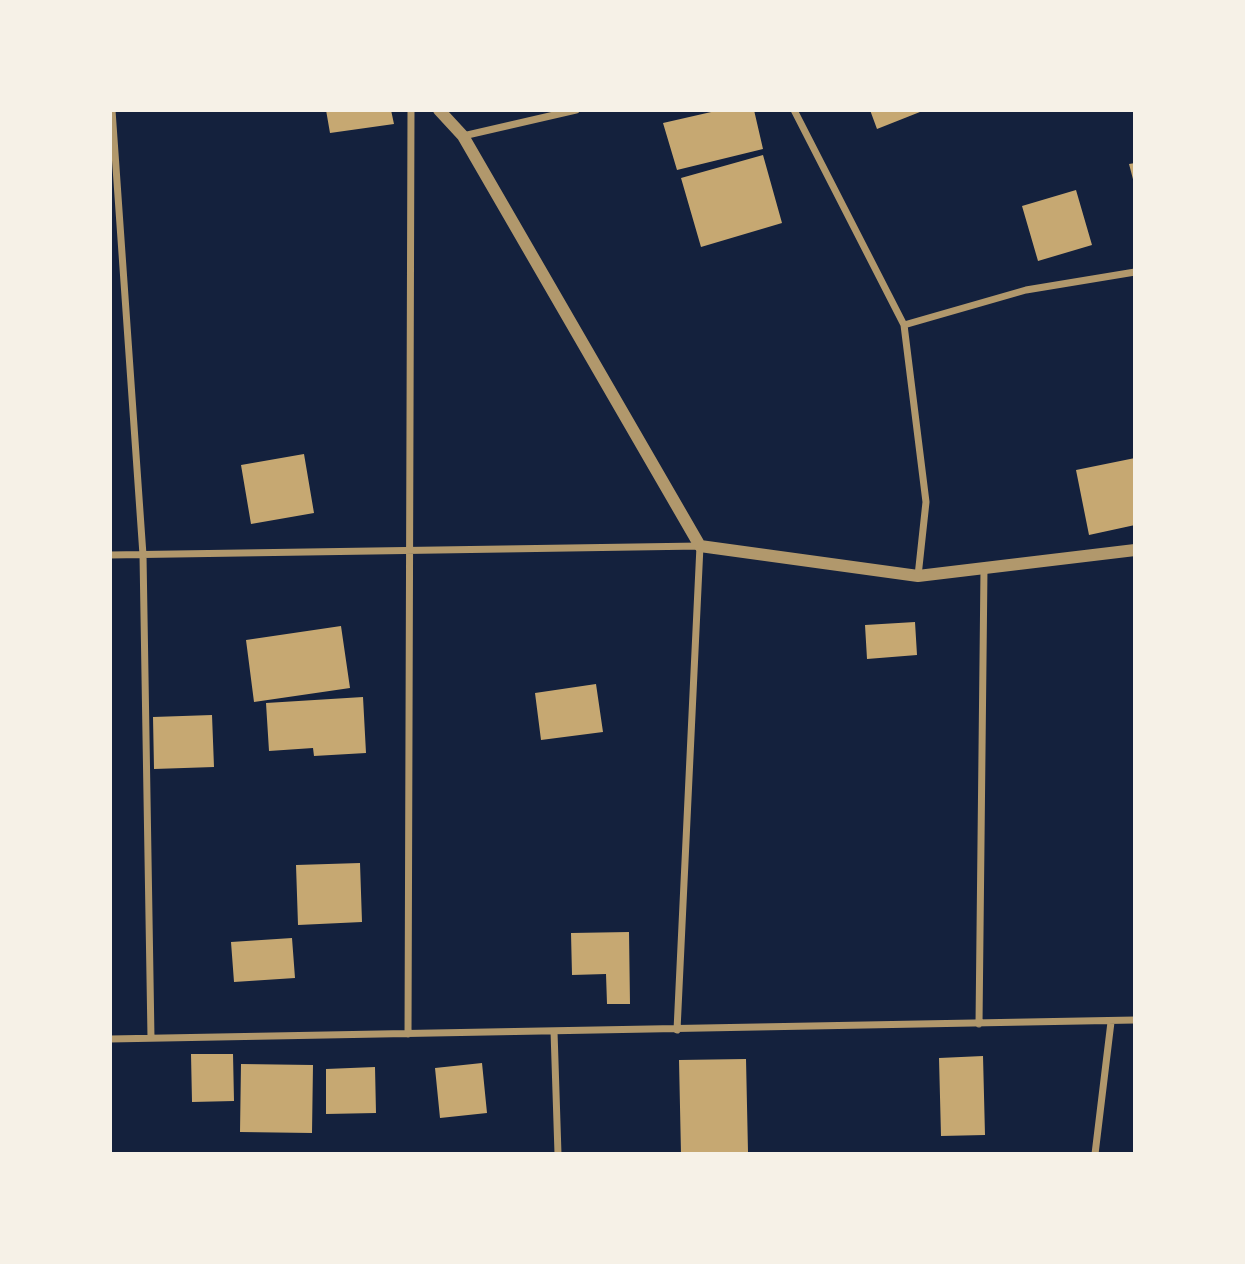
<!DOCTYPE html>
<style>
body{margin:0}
#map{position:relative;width:1245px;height:1264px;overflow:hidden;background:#14213d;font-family:"Work Sans",sans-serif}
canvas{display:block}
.frame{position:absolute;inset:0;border:112px solid #f6f1e7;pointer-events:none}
</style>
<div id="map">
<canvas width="1245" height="1264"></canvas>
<div class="frame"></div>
</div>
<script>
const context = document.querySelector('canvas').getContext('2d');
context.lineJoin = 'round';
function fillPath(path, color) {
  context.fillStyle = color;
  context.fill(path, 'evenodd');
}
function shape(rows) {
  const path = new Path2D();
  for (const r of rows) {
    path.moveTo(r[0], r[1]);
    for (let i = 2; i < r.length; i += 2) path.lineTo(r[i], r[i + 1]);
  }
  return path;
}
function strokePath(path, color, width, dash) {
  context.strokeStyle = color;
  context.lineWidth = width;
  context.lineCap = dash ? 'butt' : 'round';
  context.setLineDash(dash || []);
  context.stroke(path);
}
const building = shape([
 [326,110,391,110,394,124,330,133],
 [720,110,754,110,763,149,677,170,663,123],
 [870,110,925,110,877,129],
 [763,155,782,223,701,247,681,178],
 [1135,163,1135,183,1134,183,1129,164],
 [1076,190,1092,245,1038,261,1022,206],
 [304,454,314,513,251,524,241,465],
 [1135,458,1135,525,1089,535,1076,470],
 [915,622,917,655,867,659,865,625],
 [341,626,350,688,254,702,246,640],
 [596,684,603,732,541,740,535,693],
 [363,697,366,753,314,756,313,748,269,751,266,703],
 [212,715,214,767,154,769,153,717],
 [360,863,362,922,298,925,296,865],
 [629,932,630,1004,607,1004,606,974,572,975,571,933],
 [292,938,295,978,234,982,231,942],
 [191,1054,233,1054,234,1101,192,1102],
 [983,1056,985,1135,941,1136,939,1058],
 [746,1059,748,1152,681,1154,679,1060],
 [482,1063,487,1113,440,1118,435,1068],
 [241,1064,313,1065,312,1133,240,1132],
 [375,1067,376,1113,326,1114,326,1069]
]);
const minor = shape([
 [112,110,143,555,151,1038],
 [794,110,904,325,926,502,918,576],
 [463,136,576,110],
 [904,325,1026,290,1135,272],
 [110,555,700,546,677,1030],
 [979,1024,984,569],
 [554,1031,558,1154],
 [408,1034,411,110],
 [110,1039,1135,1020],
 [1095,1154,1111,1022]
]);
const tertiary = shape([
 [439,110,463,136,700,546,918,576,1135,550]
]);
fillPath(building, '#c6a872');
strokePath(minor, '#b1986c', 7);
strokePath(tertiary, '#b1986c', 12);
</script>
